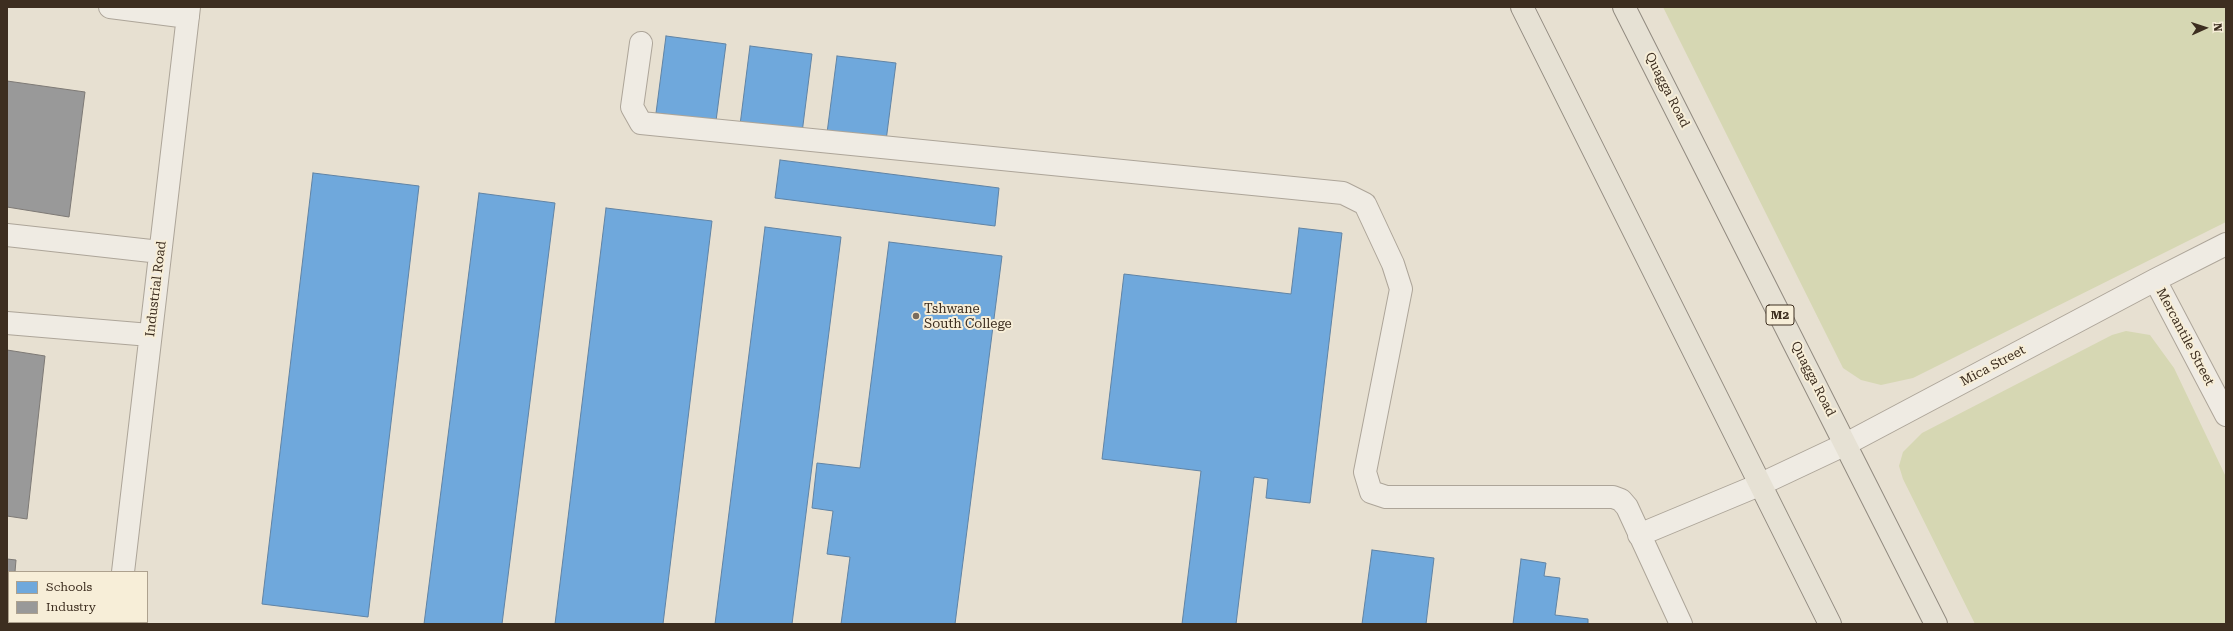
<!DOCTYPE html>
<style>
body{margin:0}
#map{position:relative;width:2233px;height:631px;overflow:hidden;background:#e7e0d1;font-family:"Roboto Serif",serif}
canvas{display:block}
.frame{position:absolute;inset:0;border:8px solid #3d2e20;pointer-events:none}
.legend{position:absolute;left:8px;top:571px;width:140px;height:52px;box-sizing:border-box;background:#f7eed8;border:1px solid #ada18e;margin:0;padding:5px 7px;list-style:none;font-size:12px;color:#3d2e20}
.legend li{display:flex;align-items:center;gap:8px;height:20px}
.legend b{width:20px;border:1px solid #ada18e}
.north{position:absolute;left:2185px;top:8px;width:40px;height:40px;-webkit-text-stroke:3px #f7eed8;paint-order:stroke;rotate:87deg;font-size:11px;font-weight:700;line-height:16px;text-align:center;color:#3d2e20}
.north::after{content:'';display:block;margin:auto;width:14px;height:18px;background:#3d2e20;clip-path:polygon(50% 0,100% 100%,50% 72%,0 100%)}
</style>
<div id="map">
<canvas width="2233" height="631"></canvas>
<div class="frame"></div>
<ul class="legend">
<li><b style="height:11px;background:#6fa8dc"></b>Schools</li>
<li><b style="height:11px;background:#999"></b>Industry</li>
</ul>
<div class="north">N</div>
</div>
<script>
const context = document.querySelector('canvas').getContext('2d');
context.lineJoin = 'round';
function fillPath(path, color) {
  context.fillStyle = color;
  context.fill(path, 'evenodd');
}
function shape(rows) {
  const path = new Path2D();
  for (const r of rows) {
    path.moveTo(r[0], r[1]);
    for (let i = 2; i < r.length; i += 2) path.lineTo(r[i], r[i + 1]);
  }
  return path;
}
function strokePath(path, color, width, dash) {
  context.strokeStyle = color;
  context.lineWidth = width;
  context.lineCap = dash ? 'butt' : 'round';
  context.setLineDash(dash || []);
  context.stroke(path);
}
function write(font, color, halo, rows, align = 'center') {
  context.font = font + ' "Roboto Serif",serif';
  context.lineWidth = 4;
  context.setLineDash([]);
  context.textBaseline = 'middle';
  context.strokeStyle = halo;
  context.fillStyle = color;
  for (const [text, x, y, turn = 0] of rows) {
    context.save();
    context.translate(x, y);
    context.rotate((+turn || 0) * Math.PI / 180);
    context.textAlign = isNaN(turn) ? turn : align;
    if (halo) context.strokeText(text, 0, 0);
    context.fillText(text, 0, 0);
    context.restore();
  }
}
const green = shape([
 [1663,7,2226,7,2226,222,1913,378,1881,385,1861,380,1843,368],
 [2126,331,2150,335,2174,368,2226,477,2226,624,1975,624,1903,479,1899,466,1903,452,1922,433,2112,335]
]);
const schools = shape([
 [666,36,726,44,716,121,656,113,666,36],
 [750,46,812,54,802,133,740,125,750,46],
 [837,56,896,63,886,141,827,133,837,56],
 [780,160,999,188,995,226,775,198,780,160],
 [313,173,419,186,368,617,262,604,313,173],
 [479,193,555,203,502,624,424,624,479,193],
 [606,208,712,221,663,624,555,624,606,208],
 [765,227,841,237,792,624,715,624,765,227],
 [1299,228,1342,233,1310,503,1266,498,1268,479,1254,477,1236,624,1182,624,1201,471,1102,459,1124,274,1291,294,1299,228],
 [889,242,1002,256,955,624,841,624,850,557,827,554,833,511,812,508,817,463,860,468,889,242],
 [1372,550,1434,558,1426,624,1362,624,1372,550],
 [1521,559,1546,563,1544,576,1560,578,1555,615,1588,619,1588,624,1513,624,1521,559]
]);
const industry = shape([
 [7,81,85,92,69,217,7,207,7,81],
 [7,350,45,356,27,519,7,516,7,350],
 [7,559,16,560,15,572,9,572,9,624,7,624,7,559]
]);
const minor = shape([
 [110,7,188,17],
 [641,43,632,107,641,123,1343,193,1365,204,1393,264,1401,289,1365,472,1371,492,1386,497,1613,497,1621,500,1627,507,1681,624],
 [7,235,160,252],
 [2155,280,2226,415],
 [7,323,150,335],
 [1639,535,1759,485,1846,444,2155,280,2226,244],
 [123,572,189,7],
 [117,624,117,622]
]);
const major = shape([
 [1522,7,1830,624],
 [1624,7,1936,624]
]);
const markers = [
 [916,316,4,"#786c5e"]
];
const shields = [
 [1780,315,28]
];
const shieldNames = [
 ["M2",1780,315]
];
const streetNames = [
 ["Quagga Road",1667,90,63],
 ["Industrial Road",156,289,-83],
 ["Mercantile Street",2185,337,62],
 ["Mica Street",1993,366,-28],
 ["Quagga Road",1813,379,63]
];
const poiNames = [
 ["Tshwane",924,309],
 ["South College",924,324]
];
fillPath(green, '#d6d7b3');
fillPath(schools, '#6fa8dc');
strokePath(schools, '#6083a4', 1);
fillPath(industry, '#999');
strokePath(industry, '#7d7975', 1);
strokePath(minor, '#ada599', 24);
strokePath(major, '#928b80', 24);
strokePath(minor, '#efebe3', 22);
strokePath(major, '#e6e1d4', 22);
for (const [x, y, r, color] of markers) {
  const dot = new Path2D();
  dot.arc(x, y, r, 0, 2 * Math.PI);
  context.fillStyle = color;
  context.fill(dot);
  strokePath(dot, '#f7eed8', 1.5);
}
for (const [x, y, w] of shields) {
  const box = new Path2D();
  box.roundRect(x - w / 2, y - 10, w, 20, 3);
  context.fillStyle = '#f7eed8';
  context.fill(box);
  strokePath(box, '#3d2e20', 1);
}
write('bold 12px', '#3d2e20', null, shieldNames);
write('13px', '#3d2e20', '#f7eed8', streetNames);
write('13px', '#3d2e20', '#f7eed8', poiNames, 'left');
</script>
